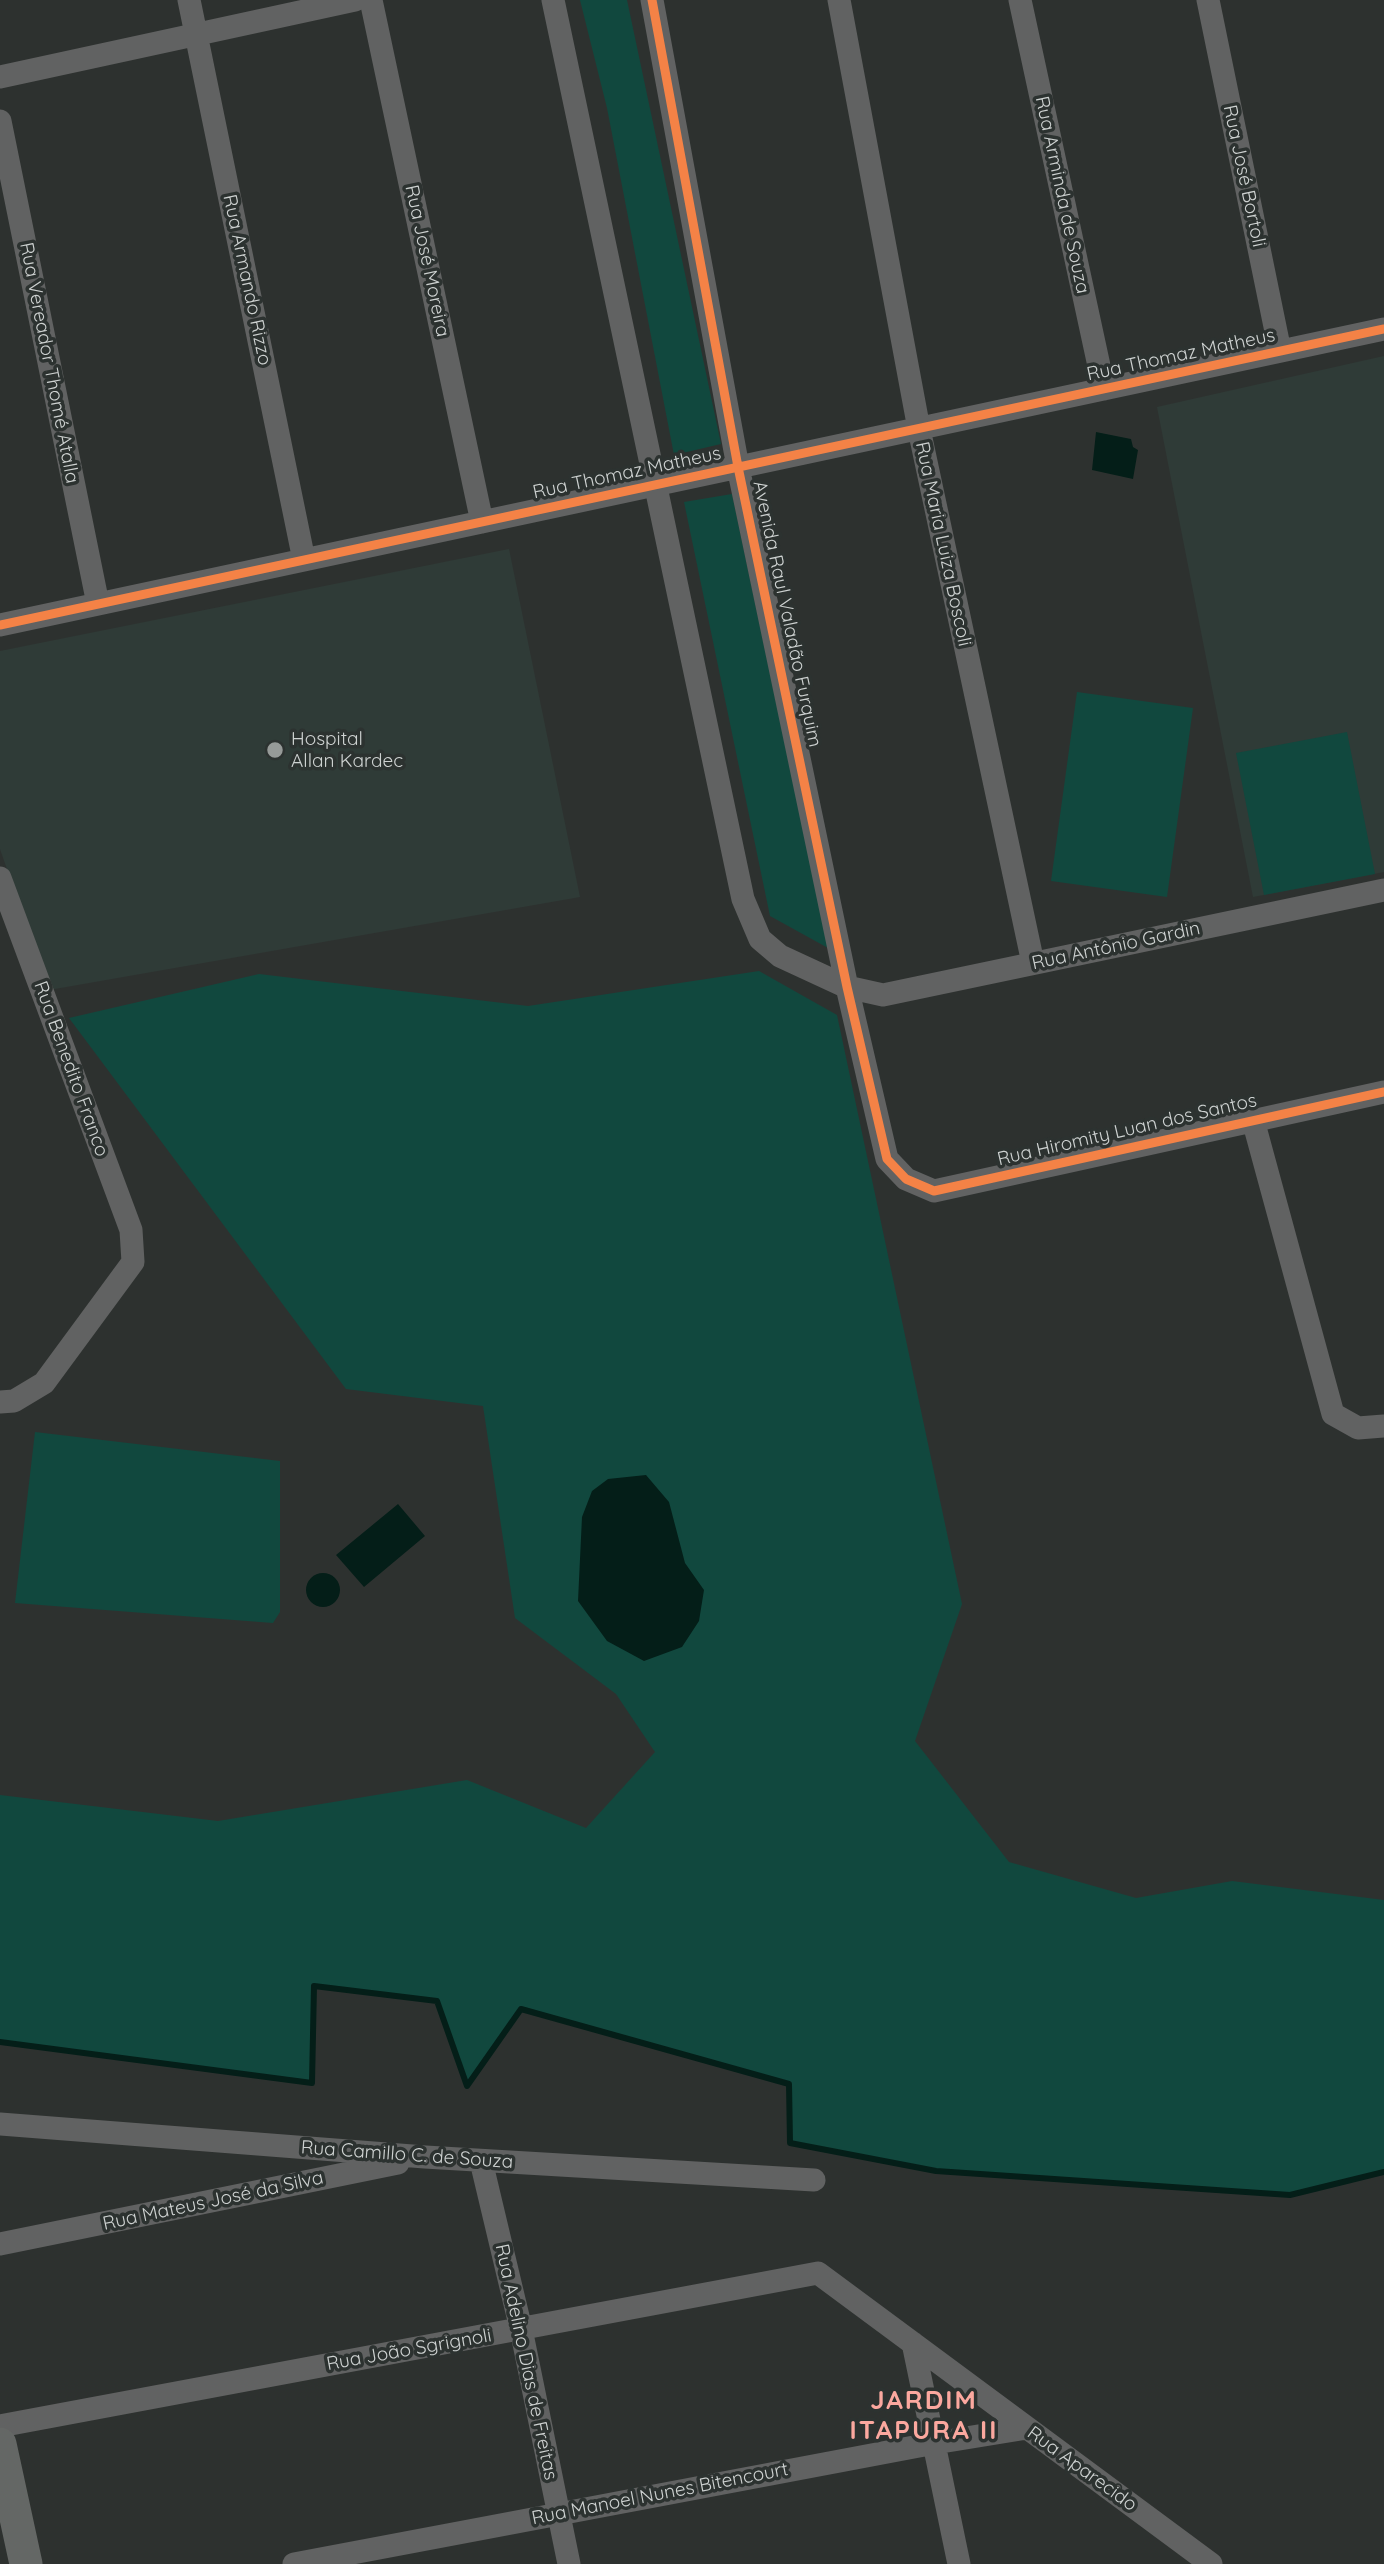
<!DOCTYPE html>
<meta charset="utf-8">
<style>
body{margin:0}
canvas{display:block;background:#2d312f}
</style>
<canvas width="1384" height="2564"></canvas>
<script>
const context = document.querySelector('canvas').getContext('2d');
context.lineJoin = 'round';
function fillPath(path, color) {
  context.fillStyle = color;
  context.fill(path, 'evenodd');
}
function shape(rows) {
  const path = new Path2D();
  for (const r of rows) {
    if (r.length === 3) {
      path.moveTo(r[0] + r[2], r[1]);
      path.arc(r[0], r[1], r[2], 0, 2 * Math.PI);
      continue;
    }
    path.moveTo(r[0], r[1]);
    for (let i = 2; i < r.length; i += 2) path.lineTo(r[i], r[i + 1]);
  }
  return path;
}
function strokePath(path, color, width, dash) {
  context.strokeStyle = color;
  context.lineWidth = width;
  context.lineCap = dash ? 'butt' : 'round';
  context.setLineDash(dash || []);
  context.stroke(path);
}
function write(font, color, halo, rows, align = 'center') {
  context.font = font + ' Quicksand,sans-serif';
  context.lineWidth = 7;
  context.setLineDash([]);
  context.textBaseline = 'middle';
  context.strokeStyle = halo;
  context.fillStyle = color;
  for (const [text, x, y, turn = 0] of rows) {
    context.save();
    context.translate(x, y);
    context.rotate((+turn || 0) * Math.PI / 180);
    context.textAlign = isNaN(turn) ? turn : align;
    if (halo) context.strokeText(text, 0, 0);
    context.fillText(text, 0, 0);
    context.restore();
  }
}
const built = shape([
 [1384,356,1384,872,1253,897,1157,407],
 [509,549,580,897,49,990,0,849,0,651]
]);
const green = shape([
 [580,0,627,0,721,444,674,455,607,108],
 [732,494,828,948,770,916,684,502],
 [1077,692,1193,708,1167,897,1051,881],
 [1347,732,1375,874,1264,895,1236,753],
 [759,971,837,1015,962,1604,915,1741,1009,1862,1136,1898,1232,1881,1384,1900,1384,2172,1290,2195,936,2171,790,2143,789,2083,521,2010,467,2086,437,2001,315,1986,312,2083,0,2042,0,1795,218,1821,467,1780,586,1828,655,1752,616,1694,515,1618,483,1406,346,1389,69,1018,259,974,528,1006],
 [35,1432,280,1461,280,1612,273,1623,15,1603]
]);
const water = shape([
 [1096,432,1131,439,1133,447,1138,450,1133,479,1092,470],
 [646,1475,669,1502,685,1563,704,1590,699,1621,682,1647,644,1661,607,1641,578,1601,582,1517,592,1491,608,1479],
 [398,1504,425,1536,364,1587,336,1555],
 [323,1590,17]
]);
const stream = shape([
 [0,2042,312,2083,314,1986,437,2001,467,2086,521,2009,789,2084,790,2143,936,2171,1290,2195,1384,2172]
]);
const minor = shape([
 [189,0,304,560],
 [371,0,482,522],
 [553,0,743,899,760,939,780,956,847,987,883,995,1384,890],
 [652,0,738,467,847,987,887,1159,906,1179,934,1191,1384,1092],
 [839,0,919,429,1033,963],
 [1020,0,1104,389],
 [1208,0,1280,351],
 [0,77,355,0],
 [0,121,98,604],
 [0,625,1384,329],
 [0,878,131,1230,133,1262,44,1383,14,1401,0,1402],
 [1253,1120,1333,1414,1358,1428,1384,1426],
 [0,2124,425,2157,814,2180],
 [481,2161,521,2329,569,2564],
 [0,2244,398,2163],
 [913,2343,959,2564],
 [0,2426,818,2273,1211,2564],
 [294,2564,935,2443,1027,2428]
]);
const secondary = shape([
 [0,2444,26,2564]
]);
const cycleway = shape([
 [652,0,738,467,847,987,887,1159,906,1179,934,1191,1384,1092],
 [0,625,1384,329]
]);
const markers = [
 [275,750,9,"#969a98"]
];
const streetNames = [
 ["Rua José Bortoli",1244,176,78],
 ["Rua Arminda de Souza",1062,195,78],
 ["Rua José Moreira",427,261,78],
 ["Rua Armando Rizzo",247,280,78],
 ["Rua Thomaz Matheus",1181,355,-12],
 ["Rua Vereador Thomé Atalla",49,363,79],
 ["Rua Thomaz Matheus",627,473,-12],
 ["Rua Maria Luiza Boscoli",943,544,78],
 ["Avenida Raul Valadão Furquim",787,614,78],
 ["Rua Antônio Gardin",1116,946,-12],
 ["Rua Benedito Franco",71,1069,70],
 ["Rua Hiromity Luan dos Santos",1127,1130,-13],
 ["Rua Camillo C. de Souza",407,2155,4],
 ["Rua Mateus José da Silva",213,2201,-12],
 ["Rua João Sgrignoli",409,2350,-10],
 ["Rua Adelino Dias de Freitas",526,2362,78],
 ["Rua Aparecido",1082,2469,36],
 ["Rua Manoel Nunes Bitencourt",660,2494,-11]
];
const poiNames = [
 ["Hospital",291,739],
 ["Allan Kardec",291,761]
];
const districtNames = [
 ["JARDIM",924,2401],
 ["ITAPURA II",924,2431]
];
fillPath(built, '#2f3b37');
fillPath(green, '#11483e');
fillPath(water, '#041e18');
strokePath(stream, '#041e18', 6);
strokePath(minor, '#616262', 23);
strokePath(secondary, '#646765', 33);
strokePath(cycleway, '#f48246', 9);
for (const [x, y, r, color] of markers) {
  const dot = new Path2D();
  dot.arc(x, y, r, 0, 2 * Math.PI);
  context.fillStyle = color;
  context.fill(dot);
  strokePath(dot, '#2c3230', 2.5);
}
write('19px', '#ced2d1', '#2c3230', streetNames);
write('19px', '#ced2d1', '#2c3230', poiNames, 'left');
context.letterSpacing = '2px';
write('bold 26px', '#fba89f', '#2c3230', districtNames);
context.letterSpacing = '0px';
</script>
